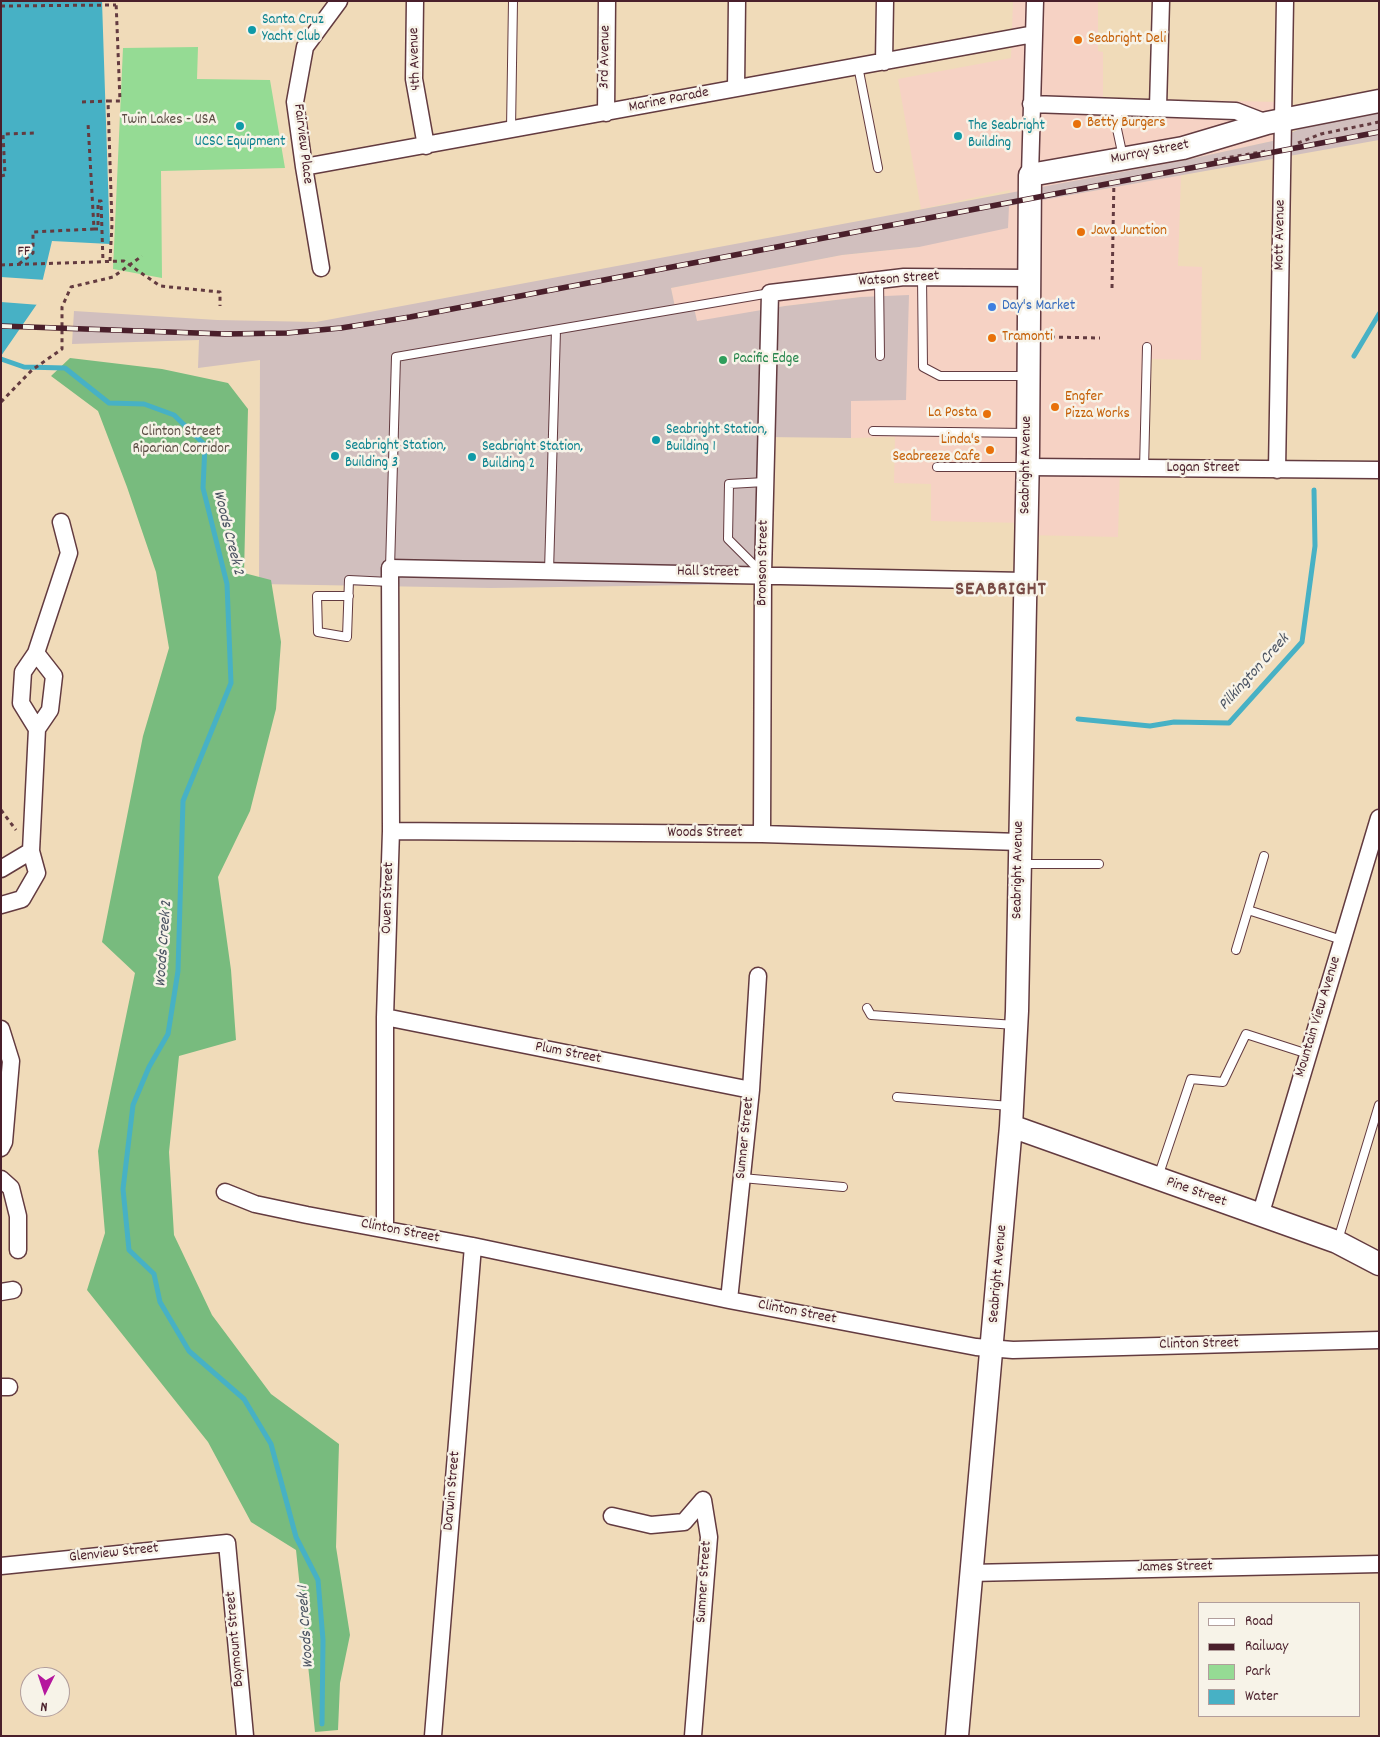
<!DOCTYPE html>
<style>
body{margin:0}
#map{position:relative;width:1380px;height:1737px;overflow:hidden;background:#f0dbb9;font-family:Dekko,sans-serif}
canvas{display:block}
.frame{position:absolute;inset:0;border:2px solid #4a1f2b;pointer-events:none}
.legend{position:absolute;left:1198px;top:1602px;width:162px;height:115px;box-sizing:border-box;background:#f7f3e8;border:1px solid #b29e9c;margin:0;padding:6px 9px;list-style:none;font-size:15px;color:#4a1f2b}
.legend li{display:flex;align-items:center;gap:10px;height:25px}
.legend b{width:25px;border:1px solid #b29e9c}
.north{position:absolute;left:20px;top:1667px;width:50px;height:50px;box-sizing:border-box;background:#f7f3e8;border:1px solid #b29e9c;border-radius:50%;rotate:184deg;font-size:14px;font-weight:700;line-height:20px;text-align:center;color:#4a1f2b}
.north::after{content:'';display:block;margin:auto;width:18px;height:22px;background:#b5179e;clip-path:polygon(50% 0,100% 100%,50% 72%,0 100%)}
</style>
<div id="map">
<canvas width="1380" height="1737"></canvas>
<div class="frame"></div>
<ul class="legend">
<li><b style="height:6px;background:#fff"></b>Road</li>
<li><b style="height:6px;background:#4a1f2b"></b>Railway</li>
<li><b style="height:14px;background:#95db94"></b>Park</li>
<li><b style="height:14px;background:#47b1c5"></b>Water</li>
</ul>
<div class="north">N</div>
</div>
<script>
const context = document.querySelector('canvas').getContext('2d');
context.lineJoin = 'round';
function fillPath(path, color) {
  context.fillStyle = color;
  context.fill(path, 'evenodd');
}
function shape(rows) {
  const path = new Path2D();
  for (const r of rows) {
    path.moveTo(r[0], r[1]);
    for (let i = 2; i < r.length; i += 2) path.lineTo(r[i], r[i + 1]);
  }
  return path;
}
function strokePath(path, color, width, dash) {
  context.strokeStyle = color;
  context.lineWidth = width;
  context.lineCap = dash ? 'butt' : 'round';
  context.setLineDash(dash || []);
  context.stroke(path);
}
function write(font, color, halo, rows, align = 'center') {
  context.font = font + ' Dekko,sans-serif';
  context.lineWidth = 5;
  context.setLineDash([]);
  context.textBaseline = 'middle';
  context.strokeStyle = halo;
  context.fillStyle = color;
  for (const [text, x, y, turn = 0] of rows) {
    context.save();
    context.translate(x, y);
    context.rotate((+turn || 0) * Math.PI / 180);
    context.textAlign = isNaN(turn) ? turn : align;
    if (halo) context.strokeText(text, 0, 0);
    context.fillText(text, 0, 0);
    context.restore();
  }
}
const built = shape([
 [1013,1,1098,1,1098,51,1103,52,1103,98,1277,102,1277,140,1181,161,1059,197,1181,175,1178,266,1202,267,1201,360,1148,359,1147,465,1120,465,1118,537,1024,535,1024,523,931,521,931,484,894,483,895,437,851,438,851,401,861,297,785,306,697,322,675,307,671,288,842,255,919,247,1008,206,1010,190,921,209,898,79,1011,58]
]);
const industrial = shape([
 [1379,112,1379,140,1009,206,1008,228,919,247,842,255,671,288,675,307,693,303,697,321,785,306,861,297,909,295,906,400,851,401,851,438,765,437,762,584,491,588,259,584,260,360,198,368,199,340,72,344,74,311,217,320,316,322,1181,161,1277,140,1299,129]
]);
const green = shape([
 [198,47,197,79,270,80,285,168,161,171,162,278,113,269,123,48]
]);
const forest = shape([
 [70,358,162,369,228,383,248,409,244,573,271,580,281,642,276,709,250,811,218,877,231,970,236,1040,179,1056,169,1152,174,1235,212,1315,271,1394,339,1444,336,1547,350,1635,340,1683,338,1730,315,1732,296,1550,251,1522,208,1442,87,1290,105,1233,98,1151,135,973,102,942,143,736,169,648,156,572,127,487,98,411,51,376]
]);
const water = shape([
 [1,1,102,1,110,244,52,241,37,304,1,356]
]);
const pier = shape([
 [1,277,46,280,40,305,1,302]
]);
const stream = shape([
 [1354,356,1379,314],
 [1,359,24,367,65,368,109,403,144,404,174,415,205,445,203,488,227,584,231,683,183,801,178,971,168,1034,149,1067,133,1105,123,1189,129,1250,154,1274,160,1302,189,1351,244,1399,271,1444,296,1537,318,1580,323,1640,322,1724],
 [1078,719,1150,726,1174,722,1229,723,1302,642,1315,546,1314,490]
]);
const path = shape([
 [1,6,116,5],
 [82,102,108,101],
 [1298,143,1321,134,1379,122],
 [1214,160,1267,151],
 [1,176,5,175,3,134,34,133],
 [94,229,98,229,98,201,101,201,103,262],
 [110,261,112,224,108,101,120,101,116,1],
 [19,264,33,253,33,232,94,229,88,123],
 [1,265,124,261,160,286,220,292,220,306],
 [1112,288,1114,178],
 [1051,337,1100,338],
 [1,402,32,370,62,349,62,307,71,287,113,277,142,256],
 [1,810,16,830]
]);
const lane = shape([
 [858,66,878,168],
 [1118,106,1117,129,1123,157],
 [511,129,513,1],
 [922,277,923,367,940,376,1026,376],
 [879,280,880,356],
 [873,431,1026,433],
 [937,467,1026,467],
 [1144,469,1147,347],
 [390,568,396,357,770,293],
 [549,571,556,330],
 [762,573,728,539,729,484,765,482],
 [349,596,317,596,318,632,347,637,349,580,390,582],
 [1021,864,1099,864],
 [1248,910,1264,856],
 [1236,950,1248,910,1342,940],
 [867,1008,871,1015,1015,1025],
 [897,1097,1010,1106],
 [1158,1177,1191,1079,1223,1082,1246,1034,1308,1054],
 [742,1178,843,1187],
 [1338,1240,1379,1105]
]);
const street = shape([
 [415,1,414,79,426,146],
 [884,62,885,1],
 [736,88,737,1],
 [1031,104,1236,111,1267,123],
 [1158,107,1161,1],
 [606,113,607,1],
 [304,167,1034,34],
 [1030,175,1035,1],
 [321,268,304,167,295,102,305,47,339,1],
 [1028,467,1379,470],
 [1277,470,1285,1],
 [36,653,69,553,61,522],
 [391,831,762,834,1020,842],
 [762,834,763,574,770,293,904,277,1029,278],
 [1,869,31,851],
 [1,905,22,899,37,873,31,851,37,729,50,710,54,676,36,653,23,672,21,703,37,729],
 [385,1017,751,1090],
 [1,1029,11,1061,4,1142,1,1148],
 [1,1179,11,1188,18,1216,18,1250],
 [225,1192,255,1204,307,1215,473,1246,729,1300,976,1347,1013,1350,1379,1340],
 [1260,1216,1379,818],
 [385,1228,385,1017,391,831,390,568,1025,581],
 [1,1292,13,1290],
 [729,1300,751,1090,758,976],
 [1,1387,9,1387],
 [612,1516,651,1525,684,1522,703,1500,709,1537,693,1736],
 [1,1566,227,1543,245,1736],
 [970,1573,1379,1564],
 [433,1736,473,1246]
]);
const secondary = shape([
 [1011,1126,1337,1242,1379,1264],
 [957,1736,1011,1126,1017,1011,1028,452,1030,175,1183,148,1267,123,1379,101]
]);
const rail = shape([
 [1,326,225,334,287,333,341,328,410,317,1379,132]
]);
const markers = [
 [252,30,5,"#0f9aa8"],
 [1078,40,5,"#e8710a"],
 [1077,124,5,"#e8710a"],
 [240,126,5,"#0f9aa8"],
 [958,136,5,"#0f9aa8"],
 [1081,232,5,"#e8710a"],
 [992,307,5,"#3f7fe0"],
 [992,338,5,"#e8710a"],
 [723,360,5,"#2e9e5b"],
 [1055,407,5,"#e8710a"],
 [987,414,5,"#e8710a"],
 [656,440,5,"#0f9aa8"],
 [990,450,5,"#e8710a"],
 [335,456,5,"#0f9aa8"],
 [472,457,5,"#0f9aa8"]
];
const cultureNames = [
 ["Santa Cruz",262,21],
 ["Yacht Club",262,38],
 ["The Seabright",968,127],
 ["Building",968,144],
 ["UCSC Equipment",240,143,"center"],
 ["Seabright Station,",666,431],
 ["Building 1",666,448],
 ["Seabright Station,",345,447],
 ["Building 3",345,464],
 ["Seabright Station,",482,448],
 ["Building 2",482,465]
];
const foodNames = [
 ["Seabright Deli",1088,40],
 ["Betty Burgers",1087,124],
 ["Java Junction",1091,232],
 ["Tramonti",1002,338],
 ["Engfer",1065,398],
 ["Pizza Works",1065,415],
 ["La Posta",977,414,"right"],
 ["Linda's",980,441,"right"],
 ["Seabreeze Cafe",980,458,"right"]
];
const streetNames = [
 ["3rd Avenue",606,57,-89],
 ["4th Avenue",416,59,-92],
 ["Marine Parade",669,101,-11],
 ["Fairview Place",302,144,83],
 ["Murray Street",1150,153,-11],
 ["Mott Avenue",1281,235,-89],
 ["FF",24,253,-2],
 ["Watson Street",899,280,-4],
 ["Seabright Avenue",1027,465,-89],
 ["Logan Street",1203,469],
 ["Bronson Street",764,563,-89],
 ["Hall Street",708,573,1],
 ["Woods Street",705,834],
 ["Seabright Avenue",1019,870,-89],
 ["Owen Street",389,898,-88],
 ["Mountain View Avenue",1319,1017,-73],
 ["Plum Street",568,1054,11],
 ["Sumner Street",746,1138,-84],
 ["Pine Street",1196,1193,20],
 ["Clinton Street",400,1232,11],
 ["Seabright Avenue",999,1274,-85],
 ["Clinton Street",797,1313,11],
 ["Clinton Street",1199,1345,-1],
 ["Darwin Street",453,1491,-85],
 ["Glenview Street",114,1554,-6],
 ["James Street",1175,1568,-1],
 ["Sumner Street",705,1582,-86],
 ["Baymount Street",236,1639,-95]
];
const parkNames = [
 ["Twin Lakes - USA",169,121],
 ["Clinton Street",181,433],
 ["Riparian Corridor",181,450]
];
const shopNames = [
 ["Day's Market",1002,307]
];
const leisureNames = [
 ["Pacific Edge",733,360]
];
const waterNames = [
 ["Woods Creek 2",227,533,76],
 ["Pilkington Creek",1255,673,-48],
 ["Woods Creek 2",165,944,-86],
 ["Woods Creek 1",307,1627,-94]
];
const districtNames = [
 ["SEABRIGHT",1001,591]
];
fillPath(built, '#f6d2c4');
fillPath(industrial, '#d1bfbe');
fillPath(green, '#95db94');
fillPath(forest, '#78bb7e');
fillPath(water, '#47b1c5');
fillPath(pier, '#f0dbb9');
strokePath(stream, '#47b1c5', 5);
strokePath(lane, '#633b40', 10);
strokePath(street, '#633b40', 19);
strokePath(secondary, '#633b40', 25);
strokePath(path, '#633b40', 3, [4, 4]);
strokePath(lane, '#fff', 8);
strokePath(street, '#fff', 16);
strokePath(secondary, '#fff', 22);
strokePath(rail, '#4a1f2b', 5.5);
strokePath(rail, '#f7f3e8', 4, [11]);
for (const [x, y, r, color] of markers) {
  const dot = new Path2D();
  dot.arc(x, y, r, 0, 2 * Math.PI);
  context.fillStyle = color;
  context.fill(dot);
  strokePath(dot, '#f7f3e8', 2);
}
write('15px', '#0d838f', '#f7f3e8', cultureNames, 'left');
write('15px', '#c56008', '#f7f3e8', foodNames, 'left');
write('15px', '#4a1f2b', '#f7f3e8', streetNames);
write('15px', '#5d4e45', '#f7f3e8', parkNames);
write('15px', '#366cbe', '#f7f3e8', shopNames, 'left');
write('15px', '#27864d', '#f7f3e8', leisureNames, 'left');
write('italic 16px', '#495261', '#f7f3e8', waterNames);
context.letterSpacing = '1px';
write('bold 20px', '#794c46', '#f7f3e8', districtNames);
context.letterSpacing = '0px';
</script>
